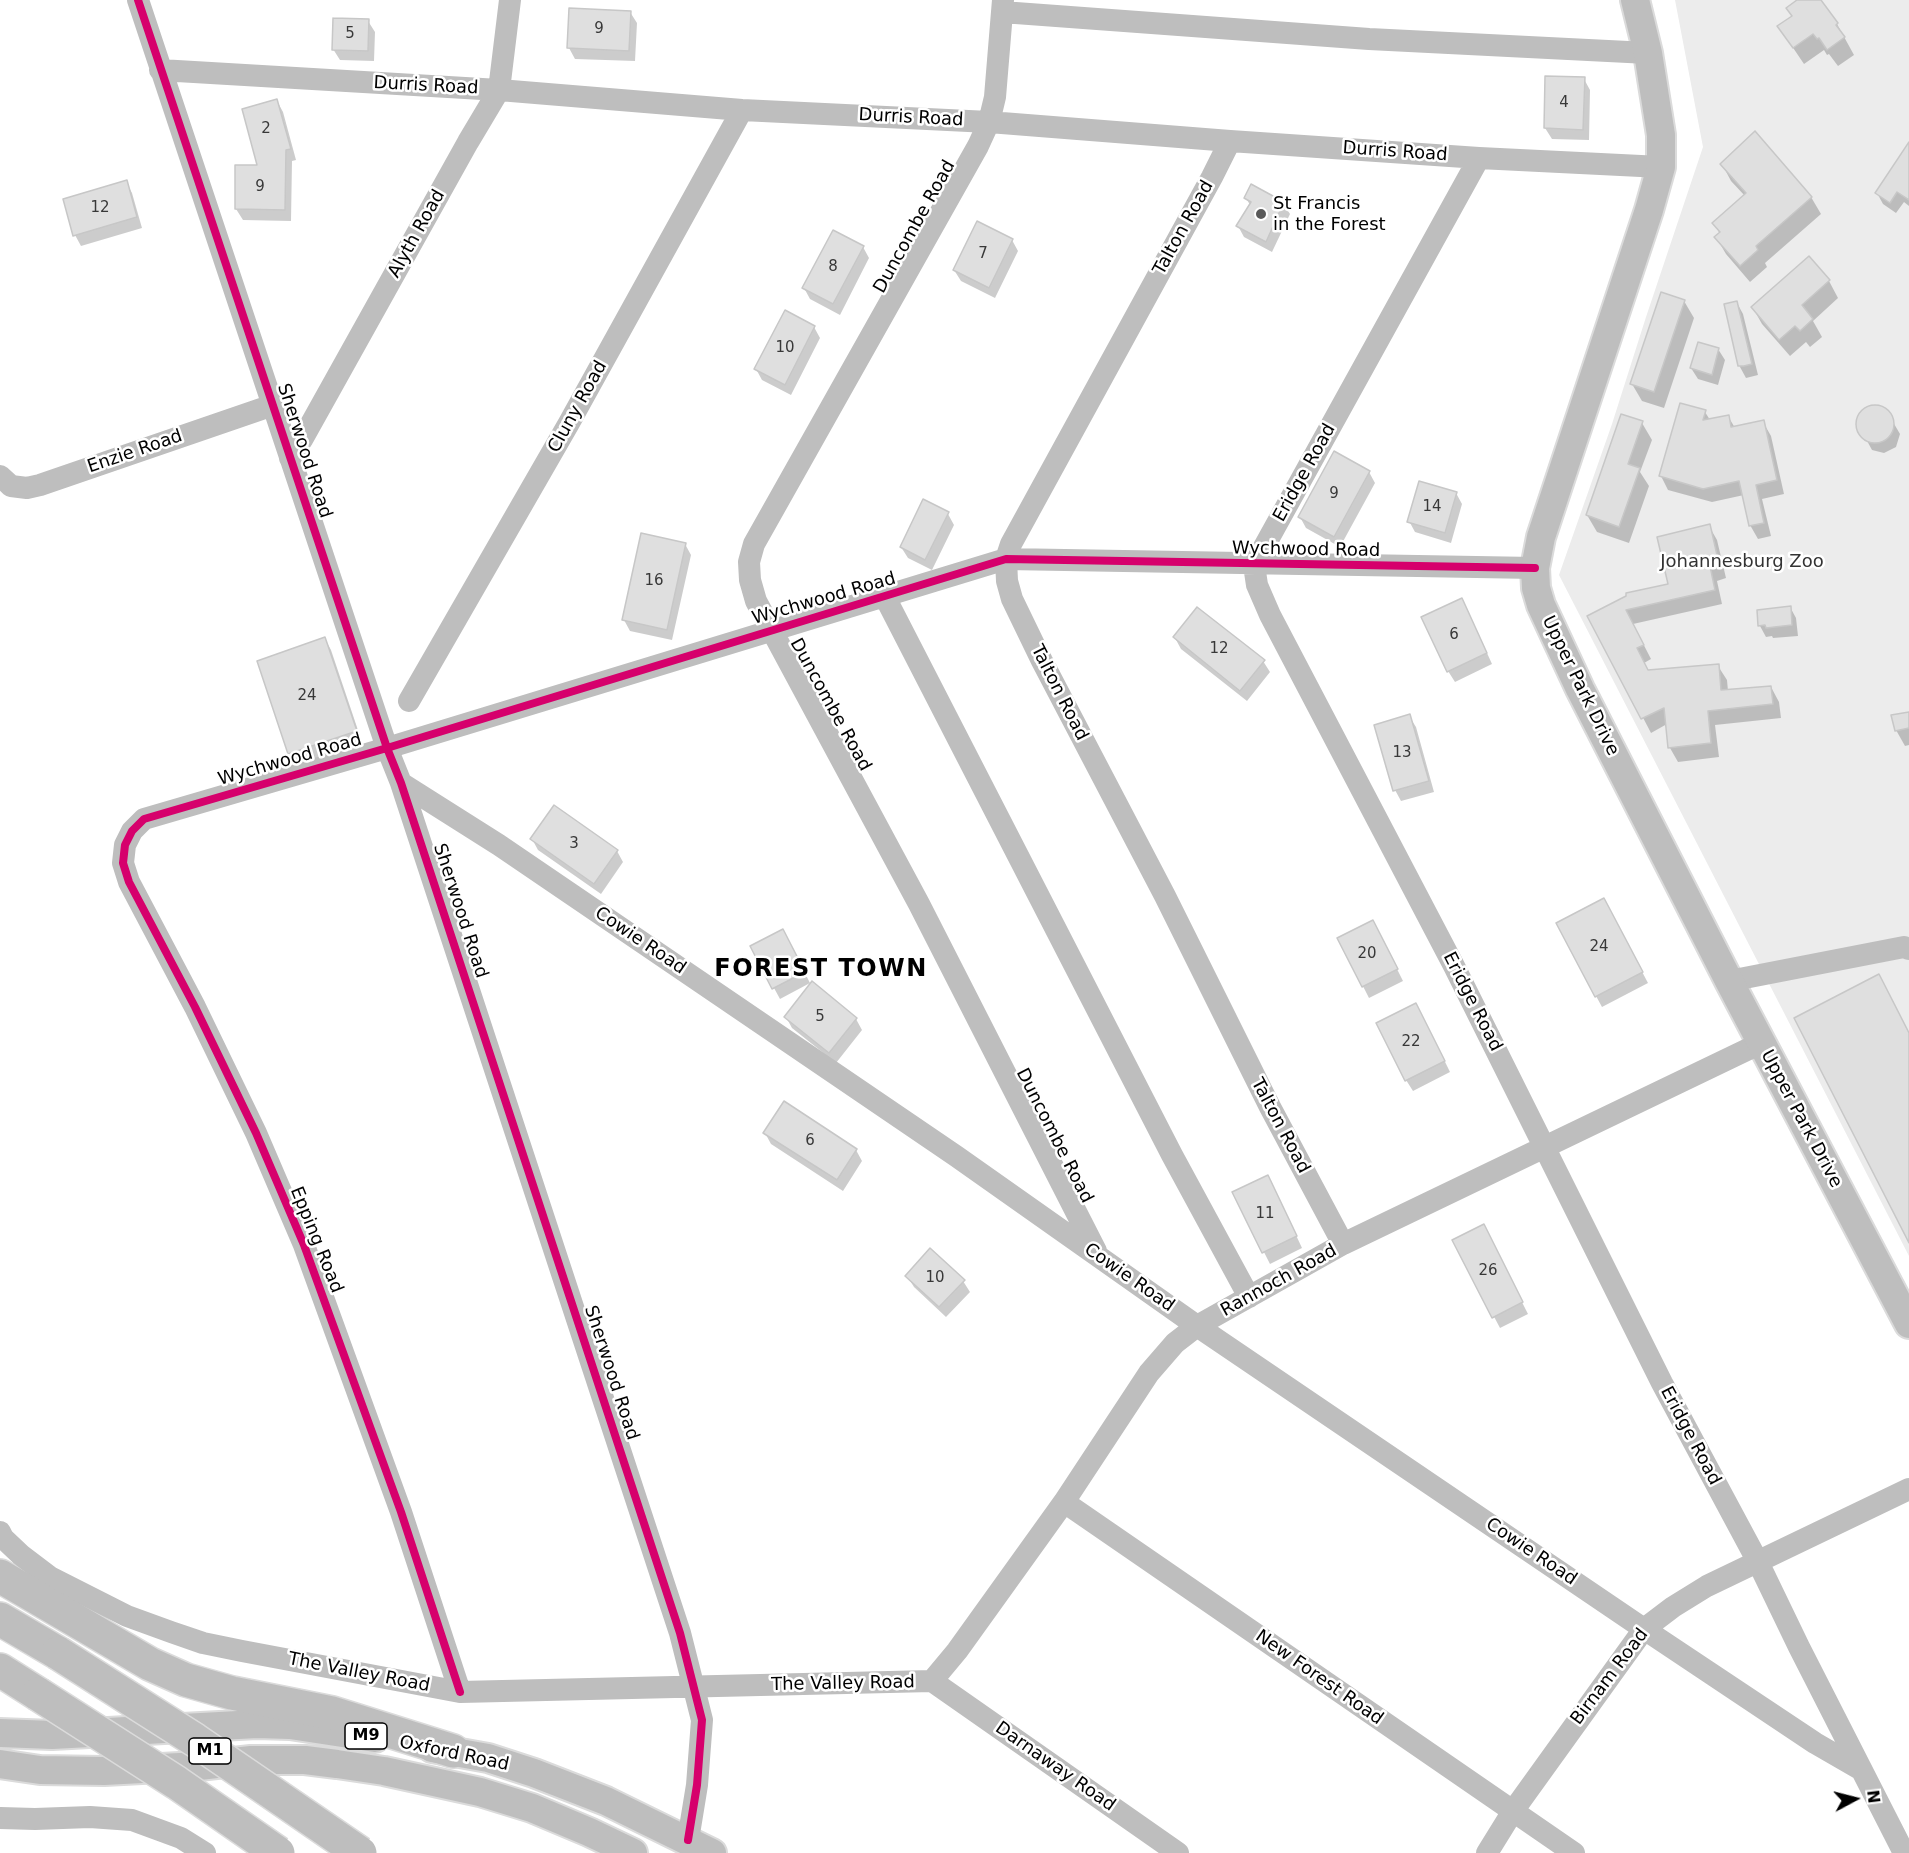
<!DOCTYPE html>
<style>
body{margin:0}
#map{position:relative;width:1909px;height:1853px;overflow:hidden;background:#fff;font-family:"DejaVu Sans",sans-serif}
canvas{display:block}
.north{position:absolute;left:1825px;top:1769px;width:60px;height:60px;-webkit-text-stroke:4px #fff;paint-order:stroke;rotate:83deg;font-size:16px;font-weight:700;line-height:24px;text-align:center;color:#000}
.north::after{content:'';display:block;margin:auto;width:21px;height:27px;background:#000;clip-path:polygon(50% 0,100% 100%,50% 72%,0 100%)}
</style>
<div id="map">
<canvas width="1909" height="1853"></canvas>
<div class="north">N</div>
</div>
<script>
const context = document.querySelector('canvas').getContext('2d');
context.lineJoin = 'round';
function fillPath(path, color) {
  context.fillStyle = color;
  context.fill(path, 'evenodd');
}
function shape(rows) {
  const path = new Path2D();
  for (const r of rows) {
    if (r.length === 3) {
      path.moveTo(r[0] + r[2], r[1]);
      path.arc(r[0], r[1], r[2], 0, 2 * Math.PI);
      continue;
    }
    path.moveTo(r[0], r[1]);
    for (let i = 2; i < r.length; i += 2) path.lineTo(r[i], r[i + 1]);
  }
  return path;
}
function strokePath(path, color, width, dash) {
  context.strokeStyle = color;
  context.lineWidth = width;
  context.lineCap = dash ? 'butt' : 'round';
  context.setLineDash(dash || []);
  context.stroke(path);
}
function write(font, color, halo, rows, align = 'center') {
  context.font = font + ' "DejaVu Sans",sans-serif';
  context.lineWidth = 5;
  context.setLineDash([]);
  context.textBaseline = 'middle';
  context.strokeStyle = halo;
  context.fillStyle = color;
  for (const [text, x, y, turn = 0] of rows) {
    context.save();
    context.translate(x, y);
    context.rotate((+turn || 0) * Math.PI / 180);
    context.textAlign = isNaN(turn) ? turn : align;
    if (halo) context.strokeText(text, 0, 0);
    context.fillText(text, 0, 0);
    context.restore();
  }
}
const green = shape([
 [1675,0,1909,0,1909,1256,1559,575,1612,424,1646,317,1703,147]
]);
const shadow = shape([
 [1800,0,1819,0,1837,24,1854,55,1838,66,1829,54,1827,55,1824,50,1804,64,1779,27,1793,17],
 [630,12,637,23,635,61,575,59,569,48],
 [368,21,375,32,374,61,340,60,333,49],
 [1584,79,1590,90,1589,140,1552,139,1545,128],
 [277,101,283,112,296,160,292,161,291,221,243,220,236,209,259,166],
 [1909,160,1909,206,1904,202,1896,213,1883,204,1877,193],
 [1722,164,1811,197,1821,214,1765,263,1767,267,1750,282,1726,254,1716,237,1720,234,1714,223,1745,196,1731,181],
 [126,182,132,193,142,228,81,246,75,235],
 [1246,198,1283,203,1290,214,1272,252,1244,237,1238,226,1250,205],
 [1012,240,1018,251,995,298,961,281,954,270],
 [863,247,869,258,840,315,810,299,804,288],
 [1829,281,1838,298,1813,321,1822,337,1810,347,1806,342,1790,356,1762,324,1753,308],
 [1684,301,1694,318,1664,408,1642,401,1632,384],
 [1737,303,1743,314,1758,375,1746,378,1740,367,1725,305],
 [814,327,820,338,791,395,762,380,756,369],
 [1718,349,1725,360,1718,385,1698,379,1691,368],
 [1873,407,1886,410,1900,434,1896,447,1884,453,1872,450,1859,426,1862,413],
 [1705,412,1710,420,1728,416,1735,428,1763,422,1771,436,1784,494,1762,499,1771,536,1758,539,1750,525,1744,495,1712,502,1668,490,1661,476],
 [1642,423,1652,440,1640,472,1649,486,1629,543,1597,532,1587,515],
 [1369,472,1375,483,1340,547,1306,528,1300,517],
 [1456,493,1462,504,1451,543,1415,532,1409,521],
 [948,514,954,525,932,570,908,558,901,547],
 [1709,526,1717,540,1726,578,1717,581,1722,604,1633,624,1651,659,1644,663,1648,672,1718,666,1727,680,1728,691,1771,687,1779,702,1781,718,1715,725,1719,757,1678,762,1670,748,1667,724,1651,733,1590,616,1670,585],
 [685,544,691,555,672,640,630,631,624,620],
 [1790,607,1796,618,1798,636,1773,638,1772,636,1766,637,1760,626],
 [1468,611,1492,664,1455,682,1448,671],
 [1175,638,1263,661,1270,672,1247,701,1181,649],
 [325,639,331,650,362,742,296,765,290,754,259,662],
 [1909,713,1909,745,1905,746,1896,730],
 [1409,716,1416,727,1434,792,1401,801,1395,790],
 [532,839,617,851,623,862,601,894,538,850],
 [1610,911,1648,983,1602,1007,1596,996],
 [1379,933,1403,981,1369,998,1339,939],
 [789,942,810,983,780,999,774,988],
 [1422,1015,1450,1072,1413,1091,1406,1080],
 [786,1017,856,1019,862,1030,836,1063,792,1028],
 [765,1133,856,1150,862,1161,843,1191,771,1144],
 [1274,1188,1302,1248,1270,1264,1234,1193],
 [1489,1237,1528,1314,1500,1328,1454,1241],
 [907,1276,963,1281,970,1292,946,1317,914,1287]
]);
const building = shape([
 [1797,0,1821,0,1838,23,1836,25,1845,37,1827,50,1819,38,1817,39,1813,34,1793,48,1777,26,1792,16,1786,8,1797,0],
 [569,8,631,11,629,51,567,48,569,8],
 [333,18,369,19,368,51,332,50,333,18],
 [1545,76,1585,77,1583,130,1544,128,1545,76],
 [277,99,291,149,286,150,285,210,235,209,235,165,257,165,242,109,277,99],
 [1755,131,1812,197,1756,246,1758,250,1740,266,1714,237,1720,232,1712,223,1746,193,1720,164,1755,131],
 [1909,142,1909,200,1897,192,1890,203,1875,193,1909,142],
 [127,180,137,217,73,236,63,199,127,180],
 [1251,184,1284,202,1266,242,1236,226,1251,202,1244,198,1251,184],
 [977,221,1013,239,989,288,953,270,977,221],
 [833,230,864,246,833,304,802,288,833,230],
 [1809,256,1830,280,1802,305,1813,319,1800,331,1795,326,1779,340,1751,307,1809,256],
 [1661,292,1685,300,1654,392,1630,384,1661,292],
 [1737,301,1752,364,1744,366,1738,366,1724,304,1737,301],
 [785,310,815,326,785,385,754,369,785,310],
 [1698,342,1719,348,1712,375,1690,368,1698,342],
 [1680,403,1706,410,1703,420,1729,415,1731,427,1764,420,1777,480,1756,485,1764,523,1749,526,1739,481,1703,489,1659,476,1680,403],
 [1875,424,19],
 [1621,414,1643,421,1628,464,1640,468,1619,527,1586,515,1621,414],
 [1334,451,1370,471,1334,537,1298,517,1334,451],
 [1419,481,1457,492,1445,533,1407,522,1419,481],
 [923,499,949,512,925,560,900,547,923,499],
 [1710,524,1719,564,1710,566,1715,590,1626,610,1644,645,1637,648,1648,670,1719,664,1721,690,1771,686,1773,704,1708,711,1711,743,1668,748,1664,708,1641,719,1587,616,1626,596,1626,593,1668,584,1657,537,1710,524],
 [641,533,686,543,667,630,622,620,641,533],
 [1462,598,1487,653,1447,672,1421,617,1462,598],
 [1791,606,1792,625,1766,628,1765,625,1758,626,1757,610,1791,606],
 [1197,607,1265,660,1240,691,1173,637,1197,607],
 [325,637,357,731,288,754,257,661,325,637],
 [1909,712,1909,728,1895,731,1891,715,1909,712],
 [1410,714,1429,781,1393,791,1374,725,1410,714],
 [554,805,618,850,594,884,530,839,554,805],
 [1604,898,1643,972,1595,997,1556,923,1604,898],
 [1373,920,1398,969,1362,987,1337,938,1373,920],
 [783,929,805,972,772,989,750,946,783,929],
 [1879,974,1909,1033,1909,1243,1794,1018,1879,974],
 [812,981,857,1018,829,1053,784,1017,812,981],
 [1416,1003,1445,1061,1405,1081,1376,1023,1416,1003],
 [784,1101,857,1149,837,1180,763,1133,784,1101],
 [1268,1175,1297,1236,1262,1253,1232,1192,1268,1175],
 [1484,1224,1523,1302,1492,1318,1452,1240,1484,1224],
 [930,1248,965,1280,939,1307,905,1276,930,1248]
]);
const minor = shape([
 [138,0,356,655,387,748,401,783,680,1633,702,1720,697,1785,688,1840],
 [1003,0,995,97,989,122,978,146,754,544,749,562,750,580,756,601,919,904,1096,1251],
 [1002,12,1369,39,1648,53],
 [160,70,499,90,742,110,989,122,1230,141,1479,158,1661,167],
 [1230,141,1212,177,1011,544,1006,559,1007,581,1012,599,1042,661,1165,896,1270,1107,1343,1244],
 [1479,158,1254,565,1257,585,1270,615,1454,966,1662,1383,1758,1562,1799,1647,1904,1853],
 [290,458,303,438,468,142,499,90,510,0],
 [0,476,11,486,27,488,40,485,273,405],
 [885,597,1172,1155,1249,1297],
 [409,701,569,423,742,110],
 [401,783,499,845,956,1156,1197,1326,1644,1629,1815,1743,1860,1769],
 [1729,981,1904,947,1909,949],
 [1064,1502,1574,1853],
 [0,1532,3,1538,21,1555,50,1577,127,1616,171,1632,203,1643,242,1651,460,1692,932,1681],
 [932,1681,957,1651,1064,1502,1149,1373,1175,1343,1197,1326,1343,1244,1761,1043],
 [932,1681,1178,1853],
 [460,1692,401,1512,304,1245,256,1133,195,1007,129,882,123,863,125,845,132,831,144,819,387,748,1006,559,1535,568],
 [0,1818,35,1819,90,1817,132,1820,181,1838,205,1853],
 [1487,1853,1513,1811,1644,1629,1673,1607,1707,1586,1909,1489]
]);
const major = shape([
 [1635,0,1648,53,1661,135,1661,167,1649,210,1541,537,1535,568,1536,588,1541,605,1580,689,1729,981,1909,1324],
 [0,1733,52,1735,257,1724,290,1725,375,1738],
 [432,1748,488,1758,534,1773,606,1801,712,1853],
 [0,1764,40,1770,104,1771,199,1766,251,1760,305,1760,337,1764,384,1771,480,1792,532,1808,589,1832,633,1853]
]);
const highway = shape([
 [0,1576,150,1664,186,1680,232,1693,332,1713,453,1751],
 [0,1619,58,1653],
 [0,1670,38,1694]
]);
const highwayBridge = shape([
 [58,1653,195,1740,360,1853],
 [38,1694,177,1783,278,1853]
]);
const cycleway = shape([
 [138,0,356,655,387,748,401,783,680,1633,702,1720,697,1785,688,1840],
 [460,1692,401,1512,304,1245,256,1133,195,1007,129,882,123,863,125,845,132,831,144,819,387,748,1006,559,1535,568]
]);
const markers = [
 [1261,214,6,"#595959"]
];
const numberNames = [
 ["9",599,29],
 ["5",350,34],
 ["4",1564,103],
 ["2",266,129],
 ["9",260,187],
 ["12",100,208],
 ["7",983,254],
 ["8",833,267],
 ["10",785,348],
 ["9",1334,494],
 ["14",1432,507],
 ["16",654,581],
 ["6",1454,635],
 ["12",1219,649],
 ["24",307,696],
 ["13",1402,753],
 ["3",574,844],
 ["24",1599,947],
 ["20",1367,954],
 ["5",820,1017],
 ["22",1411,1042],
 ["6",810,1141],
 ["11",1265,1214],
 ["26",1488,1271],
 ["10",935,1278]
];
const shields = [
 [366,1736,42],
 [210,1751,42]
];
const shieldNames = [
 ["M9",366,1736],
 ["M1",210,1751]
];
const streetNames = [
 ["Durris Road",426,86,3],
 ["Durris Road",911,118,3],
 ["Durris Road",1395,152,4],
 ["Duncombe Road",915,227,-61],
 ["Talton Road",1184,228,-61],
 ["Alyth Road",417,234,-61],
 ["Cluny Road",578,407,-61],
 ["Sherwood Road",304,451,72],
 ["Enzie Road",135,452,-19],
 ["Eridge Road",1305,473,-61],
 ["Wychwood Road",1306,550,1],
 ["Wychwood Road",824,599,-16],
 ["Upper Park Drive",1580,686,64],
 ["Talton Road",1059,693,63],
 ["Duncombe Road",830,705,61],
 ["Wychwood Road",290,760,-16],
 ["Sherwood Road",460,911,72],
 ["Cowie Road",640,941,34],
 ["Eridge Road",1472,1002,63],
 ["Upper Park Drive",1801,1119,62],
 ["Talton Road",1280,1126,62],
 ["Duncombe Road",1054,1136,63],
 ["Epping Road",316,1240,68],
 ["Cowie Road",1129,1278,35],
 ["Rannoch Road",1279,1281,-29],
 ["Sherwood Road",611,1373,72],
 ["Eridge Road",1690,1436,62],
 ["Cowie Road",1531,1552,34],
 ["The Valley Road",359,1673,11],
 ["Birnam Road",1610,1677,-53],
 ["New Forest Road",1319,1678,35],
 ["The Valley Road",843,1684,-1],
 ["Oxford Road",454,1754,12],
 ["Darnaway Road",1055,1767,35]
];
const poiNames = [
 ["St Francis",1273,204],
 ["in the Forest",1273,225]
];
const parkNames = [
 ["Johannesburg Zoo",1742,562]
];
const districtNames = [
 ["FOREST TOWN",821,970]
];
fillPath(green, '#ececec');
fillPath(shadow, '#0003');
fillPath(building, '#dfdfdf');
strokePath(building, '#c7c7c7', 1.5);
strokePath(major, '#dbdbdb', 32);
strokePath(highway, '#dbdbdb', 36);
strokePath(minor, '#bebebe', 22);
strokePath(major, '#bebebe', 28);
strokePath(highway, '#bebebe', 33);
strokePath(highwayBridge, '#dbdbdb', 36, []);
strokePath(highwayBridge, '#bebebe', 33);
strokePath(cycleway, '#d6006c', 8);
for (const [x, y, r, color] of markers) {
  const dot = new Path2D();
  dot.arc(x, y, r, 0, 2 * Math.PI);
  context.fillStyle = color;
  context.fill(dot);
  strokePath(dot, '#fff', 2);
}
write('15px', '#383838', null, numberNames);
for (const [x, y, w] of shields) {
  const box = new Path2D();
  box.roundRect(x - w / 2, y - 13, w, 26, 4.5);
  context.fillStyle = '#fff';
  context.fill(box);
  strokePath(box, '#000', 1.5);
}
write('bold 16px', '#000', null, shieldNames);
write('18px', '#000', '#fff', streetNames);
write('18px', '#000', '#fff', poiNames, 'left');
write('18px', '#333', '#fff', parkNames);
context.letterSpacing = '1.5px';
write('bold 24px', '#000', '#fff', districtNames);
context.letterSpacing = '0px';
</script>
